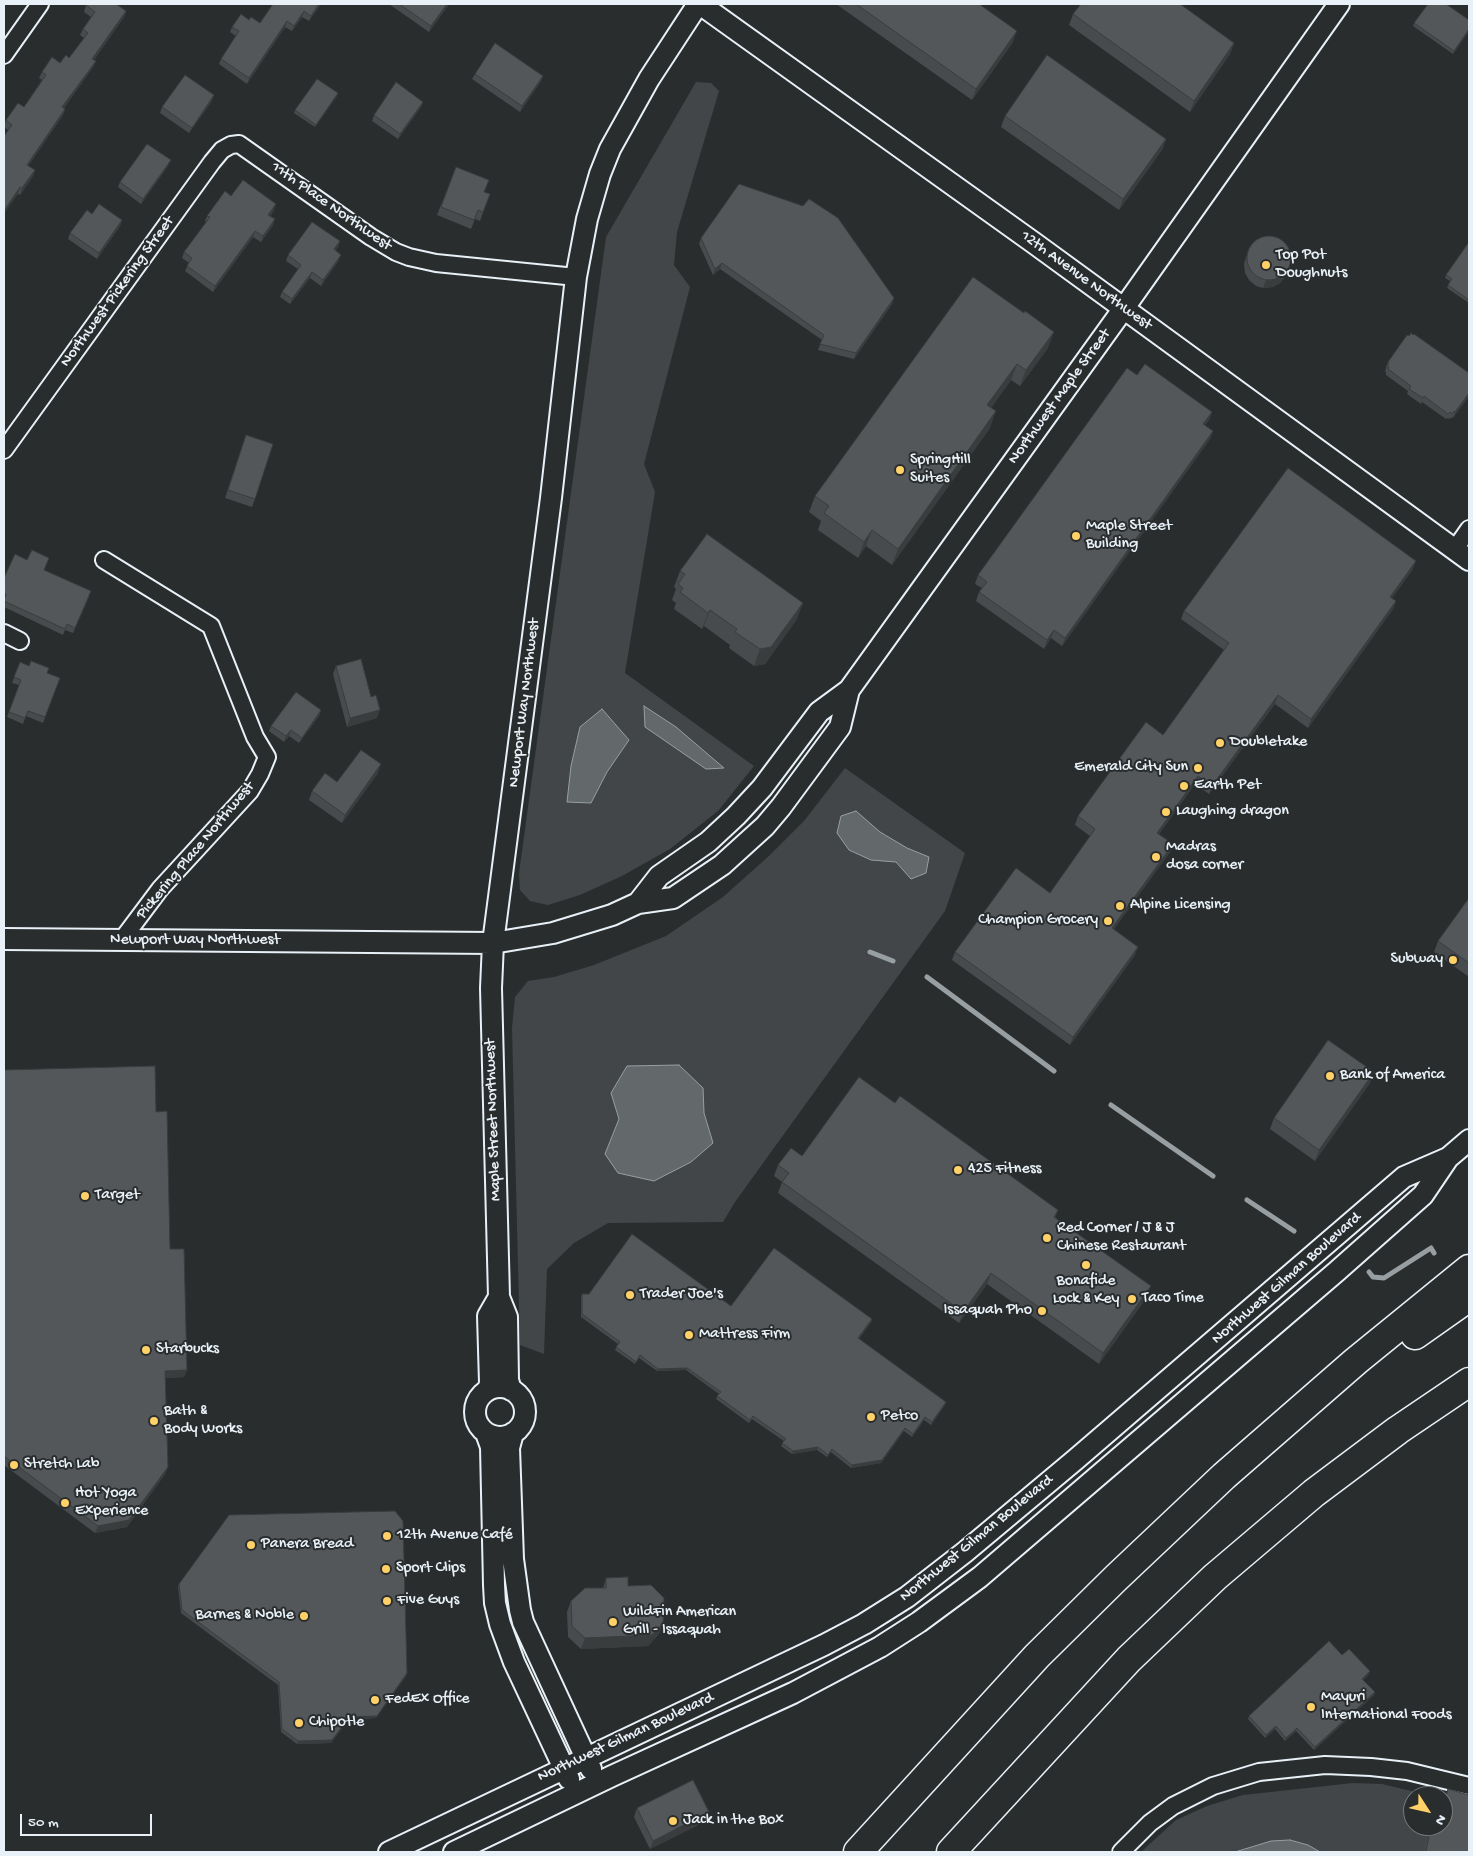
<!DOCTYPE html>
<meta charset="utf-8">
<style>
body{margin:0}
#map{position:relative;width:1473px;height:1856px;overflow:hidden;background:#2a2d2e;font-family:"Gochi Hand",sans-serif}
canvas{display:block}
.frame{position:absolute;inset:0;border:5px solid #e8f1f8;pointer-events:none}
.north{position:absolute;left:1403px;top:1786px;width:50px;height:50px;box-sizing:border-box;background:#2a2d2e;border:1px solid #767b7f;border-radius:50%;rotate:125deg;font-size:14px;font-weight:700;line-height:20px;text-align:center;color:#e8f1f8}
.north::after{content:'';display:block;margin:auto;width:18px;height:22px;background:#ffd166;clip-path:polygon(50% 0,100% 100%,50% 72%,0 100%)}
.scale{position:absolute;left:20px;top:1814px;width:132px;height:22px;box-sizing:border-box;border:2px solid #e8f1f8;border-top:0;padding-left:6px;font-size:15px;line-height:18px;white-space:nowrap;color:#e8f1f8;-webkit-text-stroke:4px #2a2d2e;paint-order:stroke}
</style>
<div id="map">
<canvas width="1473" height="1856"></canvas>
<div class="frame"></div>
<div class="north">N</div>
<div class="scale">50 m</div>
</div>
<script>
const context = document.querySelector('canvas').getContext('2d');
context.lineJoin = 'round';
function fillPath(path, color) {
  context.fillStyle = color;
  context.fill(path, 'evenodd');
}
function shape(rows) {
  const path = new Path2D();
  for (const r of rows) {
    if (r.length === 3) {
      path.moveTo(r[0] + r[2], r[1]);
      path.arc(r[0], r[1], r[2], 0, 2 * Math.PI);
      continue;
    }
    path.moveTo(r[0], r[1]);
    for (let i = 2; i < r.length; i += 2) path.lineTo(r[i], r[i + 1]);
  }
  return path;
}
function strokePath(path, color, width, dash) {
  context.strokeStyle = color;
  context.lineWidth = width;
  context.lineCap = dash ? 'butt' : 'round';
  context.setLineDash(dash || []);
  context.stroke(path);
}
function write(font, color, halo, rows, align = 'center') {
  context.font = font + ' "Gochi Hand",sans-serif';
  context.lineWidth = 4;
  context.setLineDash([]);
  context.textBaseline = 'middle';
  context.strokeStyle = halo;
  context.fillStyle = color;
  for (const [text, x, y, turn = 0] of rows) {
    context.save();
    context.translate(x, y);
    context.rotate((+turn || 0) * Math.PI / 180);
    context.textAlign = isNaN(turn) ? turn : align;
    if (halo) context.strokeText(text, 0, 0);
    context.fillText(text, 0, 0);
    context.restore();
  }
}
const green = shape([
 [696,82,711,83,719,91,677,232,674,265,690,287,644,464,655,492,625,673,754,766,718,811,670,849,622,876,580,895,548,905,530,901,520,890,519,873,606,237],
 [845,768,965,853,945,911,735,1202,723,1222,608,1223,574,1243,547,1269,544,1354,520,1345,512,1028,515,997,528,981,554,977,594,965,666,936,723,897,770,855,804,821],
 [1353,1783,1382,1784,1432,1796,1413,1796,1413,1826,1437,1826,1431,1847,1425,1847,1423,1852,1320,1852,1308,1845,1290,1840,1271,1841,1235,1852,1141,1852,1176,1820,1207,1806,1243,1795]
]);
const water = shape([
 [644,706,676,727,724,768,706,769,645,727,644,706],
 [602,709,629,740,607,772,591,803,567,802,571,766,580,727,602,709],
 [856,811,880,832,907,848,929,857,926,873,911,879,896,862,871,860,849,850,837,833,841,816,856,811],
 [679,1065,703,1088,704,1113,713,1143,691,1162,654,1181,618,1173,605,1154,619,1119,611,1093,627,1066,679,1065],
 [1290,1840,1308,1845,1320,1852,1235,1852,1271,1841,1290,1840]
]);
const stream = shape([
 [870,952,893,961],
 [927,977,1054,1071],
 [1111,1105,1213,1176],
 [1247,1200,1294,1231],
 [1369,1272,1373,1277,1384,1278,1431,1248,1434,1253]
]);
const minor = shape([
 [4,55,40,4],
 [4,450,212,162,222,150,231,145,239,144,371,237,396,252,409,257,436,263,576,277],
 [1455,549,1469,529],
 [104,560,211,626,255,737,267,757,260,774,250,791,160,889,121,941],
 [4,633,20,641],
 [1121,1852,1150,1823,1173,1806,1213,1786,1259,1772,1325,1765,1371,1767,1407,1771,1469,1786]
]);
const tertiary = shape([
 [700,4,1034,243,1469,560],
 [638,903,659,876,708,842,736,816,762,788,819,712,849,690,1124,308,1339,4],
 [4,939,493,943,553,933,612,915,638,903,673,898,722,865,765,826,781,807,840,727,849,690],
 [500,1412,25],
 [488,1390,490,1383,488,1316,499,1297],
 [511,1390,508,1380,507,1317,499,1297,491,988,493,943,551,498,576,277,587,219,600,174,610,149,649,79,698,4],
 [486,1433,491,1447,494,1585,495,1603,500,1624,514,1662,569,1779],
 [513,1433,509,1448,513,1559,520,1610,523,1622,591,1769],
 [389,1852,824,1645,864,1624,907,1597,965,1552,1075,1460,1404,1177,1448,1158,1469,1140],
 [454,1852,612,1776,793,1693,880,1647,919,1622,980,1577,1336,1272,1423,1195,1448,1158]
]);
const motorway = shape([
 [1415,1335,1469,1297],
 [858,1852,1037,1656,1116,1578,1224,1476,1356,1361,1469,1269],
 [951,1852,1129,1659,1215,1577,1314,1493,1398,1430,1469,1382]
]);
const wall = shape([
 [273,4,321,4,309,21,302,17,292,31,285,27,247,84,219,64,221,59,236,36,230,32,232,27,249,20,260,23],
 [389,4,449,4,429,32],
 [836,4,979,4,1013,42,972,100],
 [86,5,126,11,124,17,94,60,96,61,93,67,64,108,65,109,63,115,28,166,35,170,33,176,20,195,18,194,8,130,4,127,6,120,24,107,42,80,39,78,42,72,69,58,84,38,80,35,83,29,91,17,84,12],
 [1073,14,1234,43,1230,54,1190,112,1069,25],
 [1469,20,1469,31,1453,54,1413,26,1414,23],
 [475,74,543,76,541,81,520,112,472,79],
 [338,93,337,96,315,127,294,113,295,110],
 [212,101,189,133,160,113,162,107],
 [423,102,421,107,398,139,372,121,374,115],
 [1005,116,1166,139,1162,150,1119,210,1001,127],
 [168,166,141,204,118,187,120,182],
 [456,167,484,192,490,194,480,221,475,219,471,229,437,215],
 [231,196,274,210,270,216,273,225,261,242,253,237,213,292,185,271,189,263,182,258,184,252,206,222,205,221,207,216],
 [803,206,894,298,892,304,854,359,818,350,822,340,720,269,713,275,699,244,701,238],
 [92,214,122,220,120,226,97,259,68,239,70,233],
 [340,241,338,247,335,250,339,260,321,286,310,278,290,304,280,297,282,292,298,269,286,261,288,255],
 [1469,242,1469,303,1447,288,1450,281,1445,278,1446,275],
 [1249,248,1289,268,1286,276,1280,283,1273,287,1263,288,1256,286,1249,280,1245,273,1244,264],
 [973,277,1048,348,1020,386,1011,380,991,408,990,428,892,565,866,546,858,558,818,530,821,521,809,512,815,496],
 [1388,362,1469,396,1453,418,1452,417,1450,419,1448,418,1446,419,1422,402,1421,404,1407,394,1408,391,1386,375,1386,372,1385,371,1386,368,1386,367],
 [1137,375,1212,412,1209,420,1205,425,1213,431,1210,439,1062,646,1051,638,1044,649,976,601,979,592,982,588,975,584,978,575],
 [243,443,255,499,252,507,225,498],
 [1413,569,1392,598,1396,601,1393,609,1308,728,1275,704,1209,794,1195,784,1159,834,1170,852,1114,929,1135,955,1070,1045,952,960,955,952,1050,893,1090,836,1075,825,1078,816,1163,735,1224,650,1181,619,1184,611],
 [44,571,89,597,73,633,65,630,63,635,4,607,4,578],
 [680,571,797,619,765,664,754,666,729,648,730,645,704,626,702,629,674,609,676,603,672,600,676,589,674,587],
 [20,662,60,678,43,723,26,716,23,724,7,717,19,685,12,683],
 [336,666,371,697,377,718,347,727,333,674],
 [321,710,319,716,299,743,289,736,284,742,269,731,271,726],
 [378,773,342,823,309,800,312,791,337,782],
 [1469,898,1469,977,1434,952,1438,941],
 [4,1070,156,1112,170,1249,187,1370,184,1377,165,1378,168,1467,165,1474,127,1527,95,1533,4,1465],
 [1374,1072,1370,1083,1315,1161,1270,1129,1274,1118],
 [895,1103,1058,1210,1055,1218,1147,1297,1099,1364,987,1284,959,1323,778,1193,782,1182,774,1176,778,1165,802,1156],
 [582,1294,872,1319,871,1322,859,1339,945,1405,931,1425,924,1420,912,1437,904,1431,881,1463,851,1468,831,1452,827,1457,817,1450,792,1454,781,1446,784,1441,752,1419,749,1423,716,1399,719,1394,686,1370,657,1371,639,1358,635,1364,615,1350,618,1344,581,1317,581,1297],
 [606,1578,628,1586,663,1623,659,1634,648,1646,581,1649,568,1637,567,1612,571,1601,603,1588],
 [179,1584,407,1673,406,1676,376,1718,348,1720,331,1743,297,1744,281,1732,278,1685,181,1613,178,1587],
 [1342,1655,1369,1674,1363,1680,1375,1692,1374,1695,1314,1750,1296,1731,1285,1741,1275,1729,1265,1738,1248,1719,1249,1716],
 [1448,1789,1469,1852,1423,1852,1430,1831,1435,1831,1437,1826,1443,1826,1443,1803],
 [637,1808,706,1821,650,1849,634,1817]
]);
const shadedWall = shape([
 [319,4,321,4,309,21,311,16],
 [447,4,449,4,448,6,429,32,431,26],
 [126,11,124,17,90,65,92,59],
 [304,11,302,17,292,31,294,26],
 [287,21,285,27,247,84,249,78],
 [1469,29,1469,31,1453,54,1454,51],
 [1017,31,1013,42,972,100,976,89],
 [1234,43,1230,54,1190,112,1194,101],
 [96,61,93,67,60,114,62,107],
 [543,76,541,81,520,112,522,106],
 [338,93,337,96,315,127,316,125],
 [214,95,212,101,189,133,192,128],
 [423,102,421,107,398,139,400,134],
 [65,109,63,115,25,171,27,165],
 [1166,139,1162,150,1119,210,1123,199],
 [171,160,168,166,141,204,143,199],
 [35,170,33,176,20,195,22,188],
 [20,187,18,194,4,214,4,211],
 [276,204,274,210,266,220,268,215],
 [275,219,273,225,261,242,263,236],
 [122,220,120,226,97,259,99,253],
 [255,231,253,237,213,292,215,286],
 [340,241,338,247,332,255,334,249],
 [341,255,339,260,321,286,323,280],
 [722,263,720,269,713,275,715,269],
 [1289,268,1286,276,1280,283,1273,287,1263,288,1266,280],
 [312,272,310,278,290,304,292,299],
 [894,298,892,304,854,359,856,353],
 [1054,332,1048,348,1020,386,1026,370],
 [1017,364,1011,380,981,421,987,405],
 [1469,393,1469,396,1453,418,1455,412],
 [996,411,990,428,892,565,898,549],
 [1212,412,1209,420,1200,432,1203,424],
 [1213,431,1210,439,1062,646,1065,638],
 [872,530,866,546,858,558,864,542],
 [1416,561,1413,569,1387,605,1390,597],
 [1396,601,1393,609,1308,728,1311,719],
 [803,603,797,619,765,664,754,666,760,649],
 [710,610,704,626,702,629,708,613],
 [1054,630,1051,638,1044,649,1047,640],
 [1278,695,1275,704,1209,794,1212,786],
 [321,710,319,716,299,743,302,738],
 [380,710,377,718,347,727,350,718],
 [291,730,289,736,284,742,286,736],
 [381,764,378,773,342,823,345,815],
 [1198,776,1195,784,1154,841,1157,833],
 [1173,844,1170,852,1109,936,1112,928],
 [1138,947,1135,955,1070,1045,1073,1037],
 [1374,1072,1370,1083,1315,1161,1319,1150],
 [991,1273,987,1284,959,1323,963,1312],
 [1151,1286,1147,1297,1099,1364,1103,1353],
 [872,1319,871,1322,857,1341,858,1338],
 [687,1368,686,1370,657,1371,658,1369],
 [187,1370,184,1377,163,1378,165,1371],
 [946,1402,945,1405,931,1425,932,1422],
 [925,1417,924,1420,912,1437,913,1434],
 [905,1428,904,1431,881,1463,851,1468,852,1465],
 [818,1447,817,1450,792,1454,793,1451],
 [168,1467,165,1474,127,1527,95,1533,98,1526],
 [663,1623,659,1634,648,1646,581,1649,585,1638],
 [1370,1671,1369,1674,1361,1682,1362,1679],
 [407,1673,406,1676,376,1718,348,1720,331,1743,297,1744,298,1741,349,1717],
 [1375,1692,1374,1695,1314,1750,1315,1747],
 [1276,1726,1275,1729,1265,1738,1266,1735],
 [1297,1728,1296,1731,1285,1741,1286,1738],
 [709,1812,706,1821,650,1849,653,1841]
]);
const building = shape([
 [88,4,116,4,126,11,92,59,96,61,62,107,65,109,27,165,35,170,22,188,20,187,4,211,4,136,12,125,6,120,18,103,24,107,46,75,42,72,52,57,60,63,66,55,69,58,88,33,83,29,95,12,86,5,88,4],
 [273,4,319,4,311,16,304,11,294,26,287,21,249,78,221,59,239,31,232,27,241,14,249,20,251,17,260,23,273,4],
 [399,4,447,4,431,26,399,4],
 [856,4,979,4,1017,31,976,89,856,4],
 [1081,4,1180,4,1234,43,1194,101,1073,14,1081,4],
 [1428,4,1446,4,1469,20,1469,29,1454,51,1414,23,1428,4],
 [495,43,543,76,522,106,475,74,495,43],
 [1047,55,1166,139,1123,199,1005,116,1047,55],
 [185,75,214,95,192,128,162,107,185,75],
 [317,79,338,93,316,125,295,110,317,79],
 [396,82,423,102,400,134,374,115,396,82],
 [147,144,171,160,143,199,120,182,147,144],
 [456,167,489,180,484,192,490,194,483,212,478,210,474,220,441,207,456,167],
 [243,180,276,204,268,215,275,219,263,236,255,231,215,286,187,266,192,258,184,252,210,217,207,216,225,191,231,196,243,180],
 [739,184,803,206,809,199,838,218,894,298,856,353,820,344,824,335,722,263,715,269,701,238,739,184],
 [99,204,122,220,99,253,70,233,87,210,92,214,99,204],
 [312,222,340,241,334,249,341,255,323,280,312,272,292,299,282,292,301,265,288,255,312,222],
 [1269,258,22],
 [1469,242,1469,300,1448,285,1452,279,1446,275,1469,242],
 [973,277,1024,313,1025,311,1054,332,1026,370,1017,364,987,405,996,411,898,549,872,530,864,542,824,513,829,506,815,496,973,277],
 [1411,333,1413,335,1414,334,1469,373,1469,393,1455,412,1454,411,1452,414,1450,412,1448,414,1424,396,1423,398,1409,389,1411,386,1388,369,1389,367,1387,366,1389,363,1388,362,1407,335,1409,336,1411,333],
 [1145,364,1212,412,1203,424,1213,431,1065,638,1054,630,1047,640,979,592,987,582,978,575,1127,368,1137,375,1145,364],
 [246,435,273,444,255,499,228,490,246,435],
 [1288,468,1416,561,1390,597,1396,601,1311,719,1278,695,1212,786,1198,776,1157,833,1173,844,1112,928,1138,947,1073,1037,955,952,1016,868,1050,893,1095,829,1078,816,1146,722,1163,735,1229,643,1184,611,1288,468],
 [707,534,803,603,771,647,760,649,735,632,737,629,710,610,708,613,680,592,683,588,678,584,685,574,680,571,707,534],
 [32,550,49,558,44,570,91,591,75,628,67,624,65,629,4,601,6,594,4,593,4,578,15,554,27,560,32,550],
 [361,659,371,697,376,695,380,710,350,718,336,666,361,659],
 [31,661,49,668,47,673,60,678,45,717,28,711,25,718,9,712,21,680,14,677,20,662,29,666,31,661],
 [296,692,321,710,302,738,291,730,286,736,271,726,296,692],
 [361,750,381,764,345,815,312,791,325,773,337,782,361,750],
 [1469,898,1469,963,1438,941,1469,898],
 [1328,1040,1374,1072,1319,1150,1274,1118,1328,1040],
 [155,1066,156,1112,167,1111,170,1249,184,1249,187,1370,165,1371,168,1467,129,1520,98,1526,4,1456,4,1070,155,1066],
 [859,1077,895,1103,900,1096,1058,1210,1054,1217,1151,1286,1103,1353,991,1273,963,1312,782,1182,789,1173,778,1165,791,1148,802,1156,859,1077],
 [632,1234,731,1306,774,1248,872,1319,858,1338,946,1402,932,1422,925,1417,913,1434,905,1428,882,1460,852,1465,832,1449,828,1455,818,1447,793,1451,782,1443,786,1439,753,1416,750,1420,717,1396,721,1392,687,1368,658,1369,640,1355,636,1362,616,1347,620,1342,582,1314,582,1294,589,1294,632,1234],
 [395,1511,403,1521,407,1673,377,1716,349,1717,332,1740,298,1741,282,1729,279,1682,182,1610,179,1584,229,1515,395,1511],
 [628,1577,628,1586,651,1585,664,1598,663,1623,652,1635,585,1638,572,1626,571,1601,585,1588,606,1588,606,1578,628,1577],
 [1329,1641,1342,1655,1349,1649,1370,1671,1362,1679,1375,1692,1315,1747,1297,1728,1286,1738,1276,1726,1266,1735,1249,1716,1329,1641],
 [693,1780,709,1812,653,1841,637,1808,693,1780],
 [1448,1789,1469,1795,1469,1852,1426,1852,1430,1831,1437,1831,1438,1826,1443,1826,1443,1808,1448,1789]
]);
const markers = [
 [1266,265,5,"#ffd166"],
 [900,470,5,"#ffd166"],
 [1076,536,5,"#ffd166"],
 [1220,743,5,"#ffd166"],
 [1198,768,5,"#ffd166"],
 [1184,786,5,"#ffd166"],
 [1166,812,5,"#ffd166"],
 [1156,857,5,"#ffd166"],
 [1120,906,5,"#ffd166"],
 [1108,921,5,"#ffd166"],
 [1453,960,5,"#ffd166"],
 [1330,1076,5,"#ffd166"],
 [958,1170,5,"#ffd166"],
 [85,1196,5,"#ffd166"],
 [1047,1238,5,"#ffd166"],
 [1086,1265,5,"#ffd166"],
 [630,1295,5,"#ffd166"],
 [1132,1299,5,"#ffd166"],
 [1042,1311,5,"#ffd166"],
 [689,1335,5,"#ffd166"],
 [146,1350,5,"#ffd166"],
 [871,1417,5,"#ffd166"],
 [154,1421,5,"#ffd166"],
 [14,1465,5,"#ffd166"],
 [65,1503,5,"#ffd166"],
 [387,1536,5,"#ffd166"],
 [251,1545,5,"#ffd166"],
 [386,1569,5,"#ffd166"],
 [387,1601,5,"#ffd166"],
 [304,1616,5,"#ffd166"],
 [613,1622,5,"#ffd166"],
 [375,1700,5,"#ffd166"],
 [1311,1707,5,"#ffd166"],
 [299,1723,5,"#ffd166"],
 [673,1821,5,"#ffd166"]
];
const streetNames = [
 ["11th Place Northwest",331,207,35],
 ["12th Avenue Northwest",1086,281,36],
 ["Northwest Pickering Street",118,292,-54],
 ["Northwest Maple Street",1060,397,-54],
 ["Newport Way Northwest",525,703,-83],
 ["Pickering Place Northwest",196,851,-50],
 ["Newport Way Northwest",195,941],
 ["Maple Street Northwest",494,1120,-92],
 ["Northwest Gilman Boulevard",1287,1279,-41],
 ["Northwest Gilman Boulevard",977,1539,-39],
 ["Northwest Gilman Boulevard",626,1738,-25]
];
const poiNames = [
 ["Top Pot",1276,256],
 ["Doughnuts",1276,274],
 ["SpringHill",910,461],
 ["Suites",910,479],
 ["Maple Street",1086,527],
 ["Building",1086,545],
 ["Doubletake",1230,743],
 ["Emerald City Sun",1188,768,"right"],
 ["Earth Pet",1194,786],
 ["Laughing dragon",1176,812],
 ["Madras",1166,848],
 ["dosa corner",1166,866],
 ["Alpine Licensing",1130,906],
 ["Champion Grocery",1098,921,"right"],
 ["Subway",1443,960,"right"],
 ["Bank of America",1340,1076],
 ["425 Fitness",968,1170],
 ["Target",95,1196],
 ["Red Corner / J & J",1057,1229],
 ["Chinese Restaurant",1057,1247],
 ["Bonafide",1086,1282,"center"],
 ["Lock & Key",1086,1300,"center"],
 ["Trader Joe's",640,1295],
 ["Taco Time",1142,1299],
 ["Issaquah Pho",1032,1311,"right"],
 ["Mattress Firm",699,1335],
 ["Starbucks",156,1350],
 ["Bath &",164,1412],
 ["Body Works",164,1430],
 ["Petco",881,1417],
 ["Stretch Lab",24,1465],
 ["Hot Yoga",75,1494],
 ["Experience",75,1512],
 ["12th Avenue Café",397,1536],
 ["Panera Bread",261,1545],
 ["Sport Clips",396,1569],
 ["Five Guys",397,1601],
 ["WildFin American",623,1613],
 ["Grill - Issaquah",623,1631],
 ["Barnes & Noble",294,1616,"right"],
 ["Mayuri",1321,1698],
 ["International Foods",1321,1716],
 ["FedEx Office",385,1700],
 ["Chipotle",309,1723],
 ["Jack in the Box",683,1821]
];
fillPath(green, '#424648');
fillPath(water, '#63686b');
strokePath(water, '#989fa3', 1);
strokePath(stream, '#989fa3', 5);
strokePath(minor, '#e8f1f8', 20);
strokePath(tertiary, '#e8f1f8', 24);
strokePath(motorway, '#e8f1f8', 31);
strokePath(minor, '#2a2d2e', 16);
strokePath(tertiary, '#2a2d2e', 20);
strokePath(motorway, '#2a2d2e', 28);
fillPath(wall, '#474b4d');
fillPath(shadedWall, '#3a3d3e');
fillPath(building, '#535759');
strokePath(building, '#3a3d3e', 1);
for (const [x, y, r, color] of markers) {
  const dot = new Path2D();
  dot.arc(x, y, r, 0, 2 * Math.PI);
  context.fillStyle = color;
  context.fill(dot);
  strokePath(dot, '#2a2d2e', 2);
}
write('16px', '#e8f1f8', '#2a2d2e', streetNames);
write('16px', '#e8f1f8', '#2a2d2e', poiNames, 'left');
</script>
